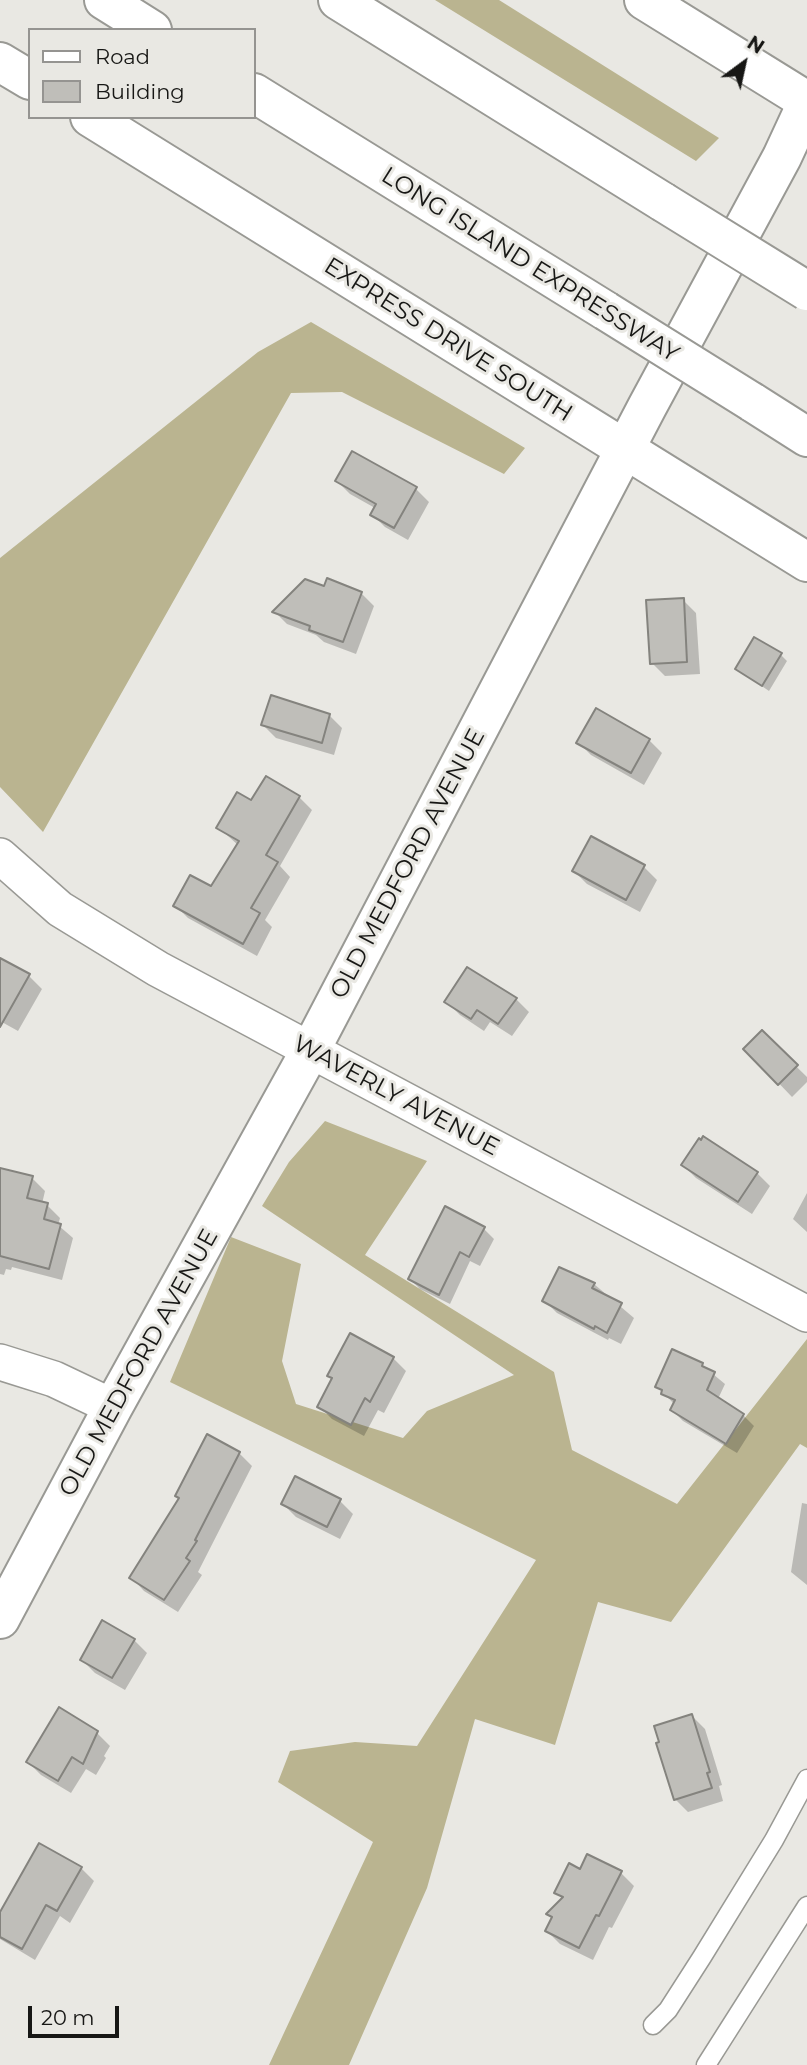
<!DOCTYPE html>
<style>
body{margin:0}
#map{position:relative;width:807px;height:2065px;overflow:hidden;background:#e9e8e3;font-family:Montserrat,sans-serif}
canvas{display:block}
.legend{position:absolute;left:28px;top:28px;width:228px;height:91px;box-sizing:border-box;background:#e9e8e3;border:2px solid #959491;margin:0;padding:9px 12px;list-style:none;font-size:21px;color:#171715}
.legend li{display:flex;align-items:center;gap:14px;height:35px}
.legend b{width:35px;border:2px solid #959491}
.north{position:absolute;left:709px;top:28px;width:70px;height:70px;-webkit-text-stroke:5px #e9e8e3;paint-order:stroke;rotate:33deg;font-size:19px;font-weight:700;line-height:28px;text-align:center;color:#171715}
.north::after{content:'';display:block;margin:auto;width:24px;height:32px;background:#171715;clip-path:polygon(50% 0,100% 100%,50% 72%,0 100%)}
.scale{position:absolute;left:28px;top:2006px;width:91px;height:32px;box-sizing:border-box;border:4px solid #171715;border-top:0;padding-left:9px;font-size:21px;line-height:24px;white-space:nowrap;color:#171715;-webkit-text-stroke:5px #e9e8e3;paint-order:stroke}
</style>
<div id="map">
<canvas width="807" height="2065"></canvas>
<ul class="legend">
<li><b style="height:9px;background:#fff"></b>Road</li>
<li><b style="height:19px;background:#bfbeb9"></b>Building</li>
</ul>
<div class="north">N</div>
<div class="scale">20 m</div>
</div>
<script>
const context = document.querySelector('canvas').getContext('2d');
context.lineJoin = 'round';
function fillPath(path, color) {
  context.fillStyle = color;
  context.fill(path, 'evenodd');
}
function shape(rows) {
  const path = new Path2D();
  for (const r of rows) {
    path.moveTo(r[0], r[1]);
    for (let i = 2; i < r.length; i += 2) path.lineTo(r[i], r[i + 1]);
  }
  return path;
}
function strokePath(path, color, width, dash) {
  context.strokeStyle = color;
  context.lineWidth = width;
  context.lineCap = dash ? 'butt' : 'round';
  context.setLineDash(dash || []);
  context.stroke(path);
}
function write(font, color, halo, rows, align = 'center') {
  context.font = font + ' Montserrat,sans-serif';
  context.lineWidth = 6;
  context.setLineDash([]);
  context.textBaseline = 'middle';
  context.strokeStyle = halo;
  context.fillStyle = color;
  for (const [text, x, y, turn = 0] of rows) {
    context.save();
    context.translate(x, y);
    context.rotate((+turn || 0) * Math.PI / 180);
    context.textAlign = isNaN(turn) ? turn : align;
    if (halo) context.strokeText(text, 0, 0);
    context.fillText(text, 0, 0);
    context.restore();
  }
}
const forest = shape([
 [435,0,499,0,719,138,696,161],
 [311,322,525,448,504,474,342,392,291,393,43,832,0,787,0,558,258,352],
 [325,1121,427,1161,365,1255,554,1372,572,1450,677,1504,807,1339,807,1448,800,1444,671,1622,598,1602,555,1745,475,1719,427,1888,349,2065,269,2065,373,1842,278,1782,290,1751,355,1742,417,1746,536,1560,170,1382,231,1237,301,1264,282,1361,296,1404,403,1438,427,1411,514,1375,262,1206,289,1162]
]);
const shadow = shape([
 [337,481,416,489,429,502,408,540,385,527,372,514,375,508,350,494],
 [361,593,374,606,356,654,324,642,316,635,287,624,275,612],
 [683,600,696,613,700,674,665,676,652,663],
 [781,655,787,661,769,691,737,669],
 [329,715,342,728,334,755,276,738,263,725],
 [649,740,662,753,644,785,591,755,578,742],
 [266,778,299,797,312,810,280,866,290,877,265,920,272,927,257,956,188,918,175,905,212,889,238,845,218,827,251,802],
 [592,839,644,867,657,880,640,912,587,884,574,871],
 [0,960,29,976,42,989,18,1031,0,1021],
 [479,975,516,999,529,1012,512,1036,490,1022,484,1031,460,1015,447,1002],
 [762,1033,807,1077,807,1082,792,1097,746,1049],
 [683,1165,757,1173,770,1186,752,1214,696,1178],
 [32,1178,45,1191,42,1204,47,1205,60,1218,58,1225,73,1238,62,1280,12,1267,11,1270,6,1269,4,1275,0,1274,0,1183],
 [807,1193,807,1232,793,1219],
 [484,1229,494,1239,480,1266,470,1261,450,1304,420,1289,410,1279],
 [594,1284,634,1318,621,1344,609,1338,608,1340,557,1313,544,1300],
 [351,1335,393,1358,406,1371,384,1413,378,1410,364,1436,332,1419,319,1406,333,1380,329,1375],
 [702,1365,725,1384,718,1399,743,1415,754,1426,737,1453,683,1421,672,1410,675,1405,657,1386],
 [239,1453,252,1466,198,1572,202,1575,178,1612,144,1591,132,1578],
 [340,1501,353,1514,340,1539,296,1517,283,1504],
 [802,1503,807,1504,807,1585,791,1572],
 [134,1640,147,1653,125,1690,95,1673,82,1660],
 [692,1716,705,1729,722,1785,719,1786,723,1801,688,1812,675,1799],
 [97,1733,110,1746,104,1756,106,1758,96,1775,86,1769,71,1793,41,1775,28,1762],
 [81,1868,94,1881,70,1923,60,1916,35,1960,0,1939,0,1916],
 [621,1873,634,1886,612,1928,609,1927,593,1960,560,1944,547,1931,553,1919,548,1914,563,1899,556,1892]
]);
const building = shape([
 [352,451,417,487,394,528,370,515,376,504,335,481,352,451],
 [327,578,362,592,343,642,309,630,310,626,272,612,305,579,324,586,327,578],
 [684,598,687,662,650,664,646,600,684,598],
 [754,637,782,653,762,686,735,669,754,637],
 [271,695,330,714,322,743,261,725,271,695],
 [596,708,650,739,631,773,576,743,596,708],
 [266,776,300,796,266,855,278,862,251,908,260,913,243,944,173,906,190,875,211,886,239,841,216,828,237,792,251,800,266,776],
 [591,836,645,865,626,900,572,871,591,836],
 [0,958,30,974,0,1027,0,958],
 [467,967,517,998,498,1024,477,1010,471,1019,444,1002,467,967],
 [762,1030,798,1065,778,1085,743,1049,762,1030],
 [703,1136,758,1172,738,1202,681,1165,699,1138,701,1140,703,1136],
 [0,1168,33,1176,27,1198,48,1203,44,1219,61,1224,49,1269,0,1256,0,1168],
 [445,1206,485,1227,469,1257,460,1252,439,1295,408,1279,445,1206],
 [559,1267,595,1283,592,1288,622,1303,607,1333,595,1326,594,1329,542,1301,559,1267],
 [350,1333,394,1357,370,1402,365,1398,351,1425,317,1407,332,1378,327,1376,350,1333],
 [672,1349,703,1363,702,1366,715,1372,707,1390,744,1414,726,1444,670,1410,675,1400,661,1394,662,1390,655,1387,672,1349],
 [207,1434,240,1452,195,1540,197,1541,186,1558,190,1561,164,1600,129,1578,179,1498,175,1496,207,1434],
 [295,1476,341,1499,327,1527,281,1504,295,1476],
 [102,1620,135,1639,112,1678,80,1660,102,1620],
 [59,1707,98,1731,83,1764,72,1757,58,1781,26,1762,59,1707],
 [692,1714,710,1772,707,1773,712,1788,674,1800,656,1743,659,1742,654,1726,692,1714],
 [39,1843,82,1867,57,1911,46,1905,22,1949,0,1937,0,1912,39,1843],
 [587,1854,622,1871,599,1916,596,1915,579,1948,545,1931,552,1917,546,1914,563,1897,554,1893,569,1863,580,1869,587,1854]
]);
const service = shape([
 [653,2025,668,2010,702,1957,774,1840,807,1779],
 [706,2065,807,1906]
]);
const minor = shape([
 [0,856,60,909,158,969,807,1314],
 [0,1362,54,1379,113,1407]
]);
const tertiary = shape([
 [0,1619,113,1407,310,1051,647,407,782,157,807,103]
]);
const secondary = shape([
 [644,0,807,101],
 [0,62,30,80],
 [90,117,807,562]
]);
const motorway = shape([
 [104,0,152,30],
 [338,0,663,202],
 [254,93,606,311],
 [752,402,807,437]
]);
const motorwayBridge = shape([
 [663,202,807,291],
 [606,311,752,402]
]);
const streetNames = [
 ["LONG ISLAND EXPRESSWAY",530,265,32],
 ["EXPRESS DRIVE SOUTH",448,340,32],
 ["OLD MEDFORD AVENUE",408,864,-62],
 ["WAVERLY AVENUE",396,1096,28],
 ["OLD MEDFORD AVENUE",139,1363,-61]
];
fillPath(forest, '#bab490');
fillPath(shadow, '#0003');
fillPath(building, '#bfbeb9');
strokePath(building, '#84837e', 2);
strokePath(service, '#999994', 21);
strokePath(minor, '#999994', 38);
strokePath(tertiary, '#999994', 42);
strokePath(secondary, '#999994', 42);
strokePath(motorway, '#999994', 42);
strokePath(service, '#fff', 18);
strokePath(minor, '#fff', 35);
strokePath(tertiary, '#fff', 38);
strokePath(secondary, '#fff', 38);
strokePath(motorway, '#fff', 38);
strokePath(motorwayBridge, '#999994', 42, []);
strokePath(motorwayBridge, '#fff', 38);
write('24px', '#171715', '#e9e8e3', streetNames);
</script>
